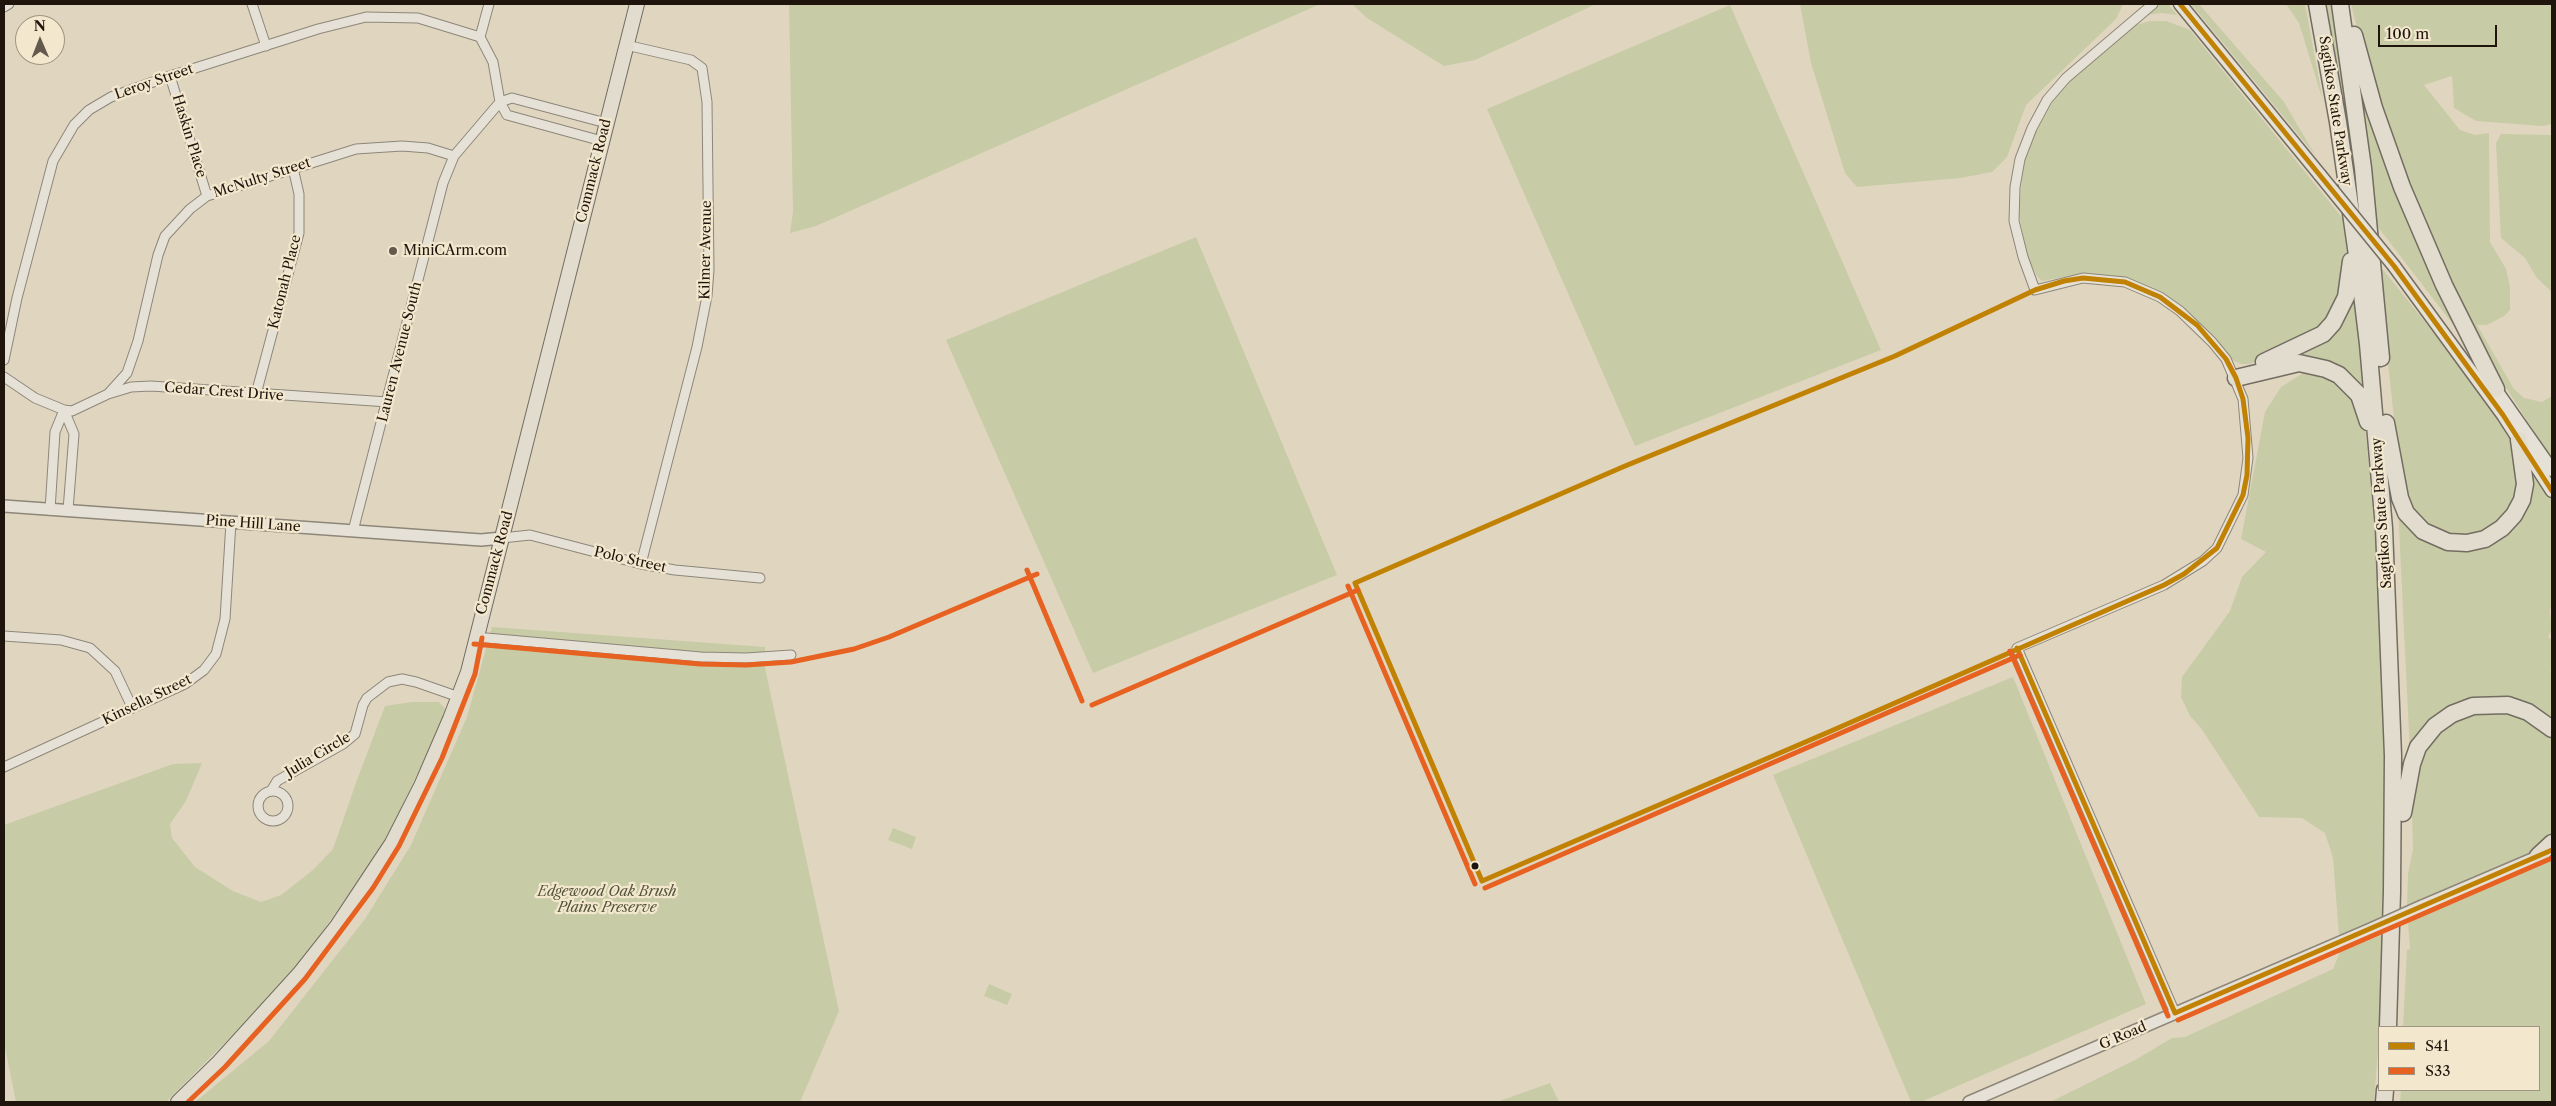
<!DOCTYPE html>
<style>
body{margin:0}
#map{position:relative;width:2556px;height:1106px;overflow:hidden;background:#e0d6c0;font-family:"Libre Caslon Text",serif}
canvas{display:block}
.frame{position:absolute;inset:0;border:5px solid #1f150d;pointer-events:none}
.legend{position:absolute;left:2378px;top:1026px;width:162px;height:65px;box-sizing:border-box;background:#f3e8ce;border:1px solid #9e9481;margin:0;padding:6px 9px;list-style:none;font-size:15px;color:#1f150d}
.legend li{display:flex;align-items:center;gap:10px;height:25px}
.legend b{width:25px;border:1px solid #9e9481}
.north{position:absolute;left:15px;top:15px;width:50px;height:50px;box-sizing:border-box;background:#f3e8ce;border:1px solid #9e9481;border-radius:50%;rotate:359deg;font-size:14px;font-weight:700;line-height:20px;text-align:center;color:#1f150d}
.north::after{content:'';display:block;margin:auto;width:18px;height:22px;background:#63594c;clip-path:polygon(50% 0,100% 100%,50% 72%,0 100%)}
.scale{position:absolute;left:2378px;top:25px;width:119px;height:22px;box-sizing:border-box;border:2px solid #1f150d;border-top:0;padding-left:6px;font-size:15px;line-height:18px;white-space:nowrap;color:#1f150d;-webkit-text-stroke:4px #f3e8ce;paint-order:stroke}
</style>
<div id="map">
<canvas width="2556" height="1106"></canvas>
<div class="frame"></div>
<ul class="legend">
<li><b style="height:6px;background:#c18203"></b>S41</li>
<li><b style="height:6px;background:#e76121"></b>S33</li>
</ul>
<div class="north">N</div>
<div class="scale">100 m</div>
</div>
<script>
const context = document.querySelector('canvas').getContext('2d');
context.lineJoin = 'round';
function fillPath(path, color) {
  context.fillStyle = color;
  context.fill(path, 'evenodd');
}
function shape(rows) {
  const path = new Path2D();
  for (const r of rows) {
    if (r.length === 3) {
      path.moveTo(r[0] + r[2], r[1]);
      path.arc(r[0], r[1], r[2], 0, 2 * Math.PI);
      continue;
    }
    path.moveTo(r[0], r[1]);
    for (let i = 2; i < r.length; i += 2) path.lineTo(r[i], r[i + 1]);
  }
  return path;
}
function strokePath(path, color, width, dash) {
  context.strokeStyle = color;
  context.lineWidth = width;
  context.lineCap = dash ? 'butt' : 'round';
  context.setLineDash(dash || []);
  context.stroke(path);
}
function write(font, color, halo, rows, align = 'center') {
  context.font = font + ' "Libre Caslon Text",serif';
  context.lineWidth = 4.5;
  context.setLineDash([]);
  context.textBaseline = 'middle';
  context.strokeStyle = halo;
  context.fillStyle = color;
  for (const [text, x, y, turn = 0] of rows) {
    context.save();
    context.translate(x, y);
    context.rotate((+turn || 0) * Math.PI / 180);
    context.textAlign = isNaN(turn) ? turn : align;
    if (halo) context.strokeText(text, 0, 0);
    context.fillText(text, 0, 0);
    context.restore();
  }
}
const green = shape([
 [789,4,1316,4,1318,5,816,226,790,233,793,212],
 [1352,4,1596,4,1475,60,1444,66,1367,18],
 [1800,4,2123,4,2116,19,2026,105,2007,157,1992,172,1960,178,1857,187,1845,173,1811,63],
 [2146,4,2168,4,2177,15,2162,13,2145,15,2143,12],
 [2191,4,2199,4,2284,102,2315,155],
 [2286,4,2305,4,2323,101,2299,23],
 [2322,4,2334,4,2361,201,2356,196],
 [2351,4,2552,4,2552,124,2542,126,2476,121,2454,108,2452,76,2424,85,2460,130,2475,135,2489,133,2490,242,2506,269,2510,287,2510,310,2504,316,2487,325,2477,325,2514,389,2524,398,2542,402,2552,396,2552,460,2496,372,2432,247,2368,72],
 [1730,5,1881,350,1635,446,1487,109],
 [2150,21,2166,21,2190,30,2344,220,2347,250,2345,285,2333,316,2309,338,2250,364,2241,364,2230,359,2189,312,2159,291,2123,277,2075,275,2042,281,2037,276,2027,257,2019,214,2023,166,2038,123,2064,85,2117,38,2136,25],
 [2356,75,2461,335,2378,227,2380,266,2467,374,2506,428,2515,449,2520,477,2517,502,2482,536,2456,540,2433,533,2413,514,2399,463],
 [2501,134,2552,135,2552,292,2537,278,2525,258,2501,238,2496,143],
 [1196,237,1337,575,1093,673,946,340],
 [2355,284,2370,407,2350,376,2290,359,2309,348],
 [2311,368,2327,373,2361,406,2366,434,2376,548,2383,686,2386,917,2339,937,2333,858,2325,833,2302,818,2259,817,2201,728,2190,716,2181,697,2182,677,2230,611,2242,577,2266,552,2241,539,2265,412,2281,387],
 [2532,466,2552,499,2552,602,2550,611,2552,630,2548,637,2552,640,2552,668,2550,670,2552,673,2552,725,2470,703,2410,753,2398,507,2430,542,2499,538],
 [492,627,765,647,765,668,839,1011,800,1102,195,1102,269,1041,365,919,411,845,467,717],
 [2013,677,2146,1004,1921,1102,1911,1102,1773,775],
 [412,702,439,702,447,711,384,844,291,976,166,1102,16,1102,4,1043,4,825,173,764,202,763,186,801,170,824,172,838,195,867,233,891,261,902,281,895,313,870,333,849,357,780,385,706],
 [2490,709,2528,718,2552,737,2552,838,2529,855,2407,908,2408,874,2413,849,2412,814,2414,776,2422,750,2450,721],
 [893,828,916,837,912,849,888,840],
 [2552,856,2552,1102,2400,1102,2401,1090,2540,1090,2540,1027,2403,1027,2407,950,2410,949,2408,923],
 [2387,933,2374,1102,2050,1102,2135,1060,2172,1038,2185,1037,2333,969,2340,952],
 [989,984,1012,994,1007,1005,984,996],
 [1550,1083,1559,1102,1497,1102]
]);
const minor = shape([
 [252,4,266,46],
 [489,4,480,37,493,62,500,102,507,115,602,141],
 [2153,4,2066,78,2047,100,2032,128,2020,159,2015,187,2014,221,2023,257,2035,290,2083,278,2125,282,2160,297,2180,311,2212,342,2226,359,2243,399,2248,458,2243,495,2217,548,2203,561,2164,585,2017,648,2175,1013],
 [4,7,9,4],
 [626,45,691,60,702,68,707,102,709,270,707,296,697,347,641,564],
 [170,76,207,196],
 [500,102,512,98,606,123],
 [4,360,17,298,53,161,74,125,89,110,111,97,170,76,318,29,366,17,418,18,480,37],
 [4,377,35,398,64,410,72,411,108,394,131,387,151,386,388,402],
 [108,394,127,373,138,341,158,255,165,236,190,209,207,196,356,149,402,146,428,148,454,156],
 [256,394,299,233,299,194,293,168],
 [64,410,74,434,68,510],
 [50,510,55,432,64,410],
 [353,531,443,183,454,156,500,102],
 [502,538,530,535,641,564,675,570,760,578],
 [4,636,61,640,90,648,115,671,132,707],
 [475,637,701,657,746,658,791,655],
 [4,767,185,684,204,670,216,654,225,619,231,522],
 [271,791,277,781,343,744,355,734,363,705,367,698,388,682,402,679,416,682,459,697],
 [273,806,15]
]);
const tertiary = shape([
 [4,506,481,540,502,538],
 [2422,906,2544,854],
 [1969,1102,2373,928]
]);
const secondary = shape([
 [2180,4,2320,175],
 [2394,266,2503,415,2552,491],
 [2491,383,2552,470]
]);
const primary = shape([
 [178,1102,219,1062,299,974,337,926,392,843,421,786,450,719,468,672,637,4]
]);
const motorway = shape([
 [2317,4,2338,122,2359,269,2368,344,2384,528,2393,756,2392,892,2388,1027],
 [2340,4,2363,168,2381,358],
 [2354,35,2374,108,2402,187,2444,285,2496,389],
 [2264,362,2323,334,2333,323,2346,297,2351,261],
 [2236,378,2299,363,2326,369,2339,375,2359,395,2368,422],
 [2386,423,2400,498,2406,513,2423,531,2448,542,2467,543,2485,539,2502,528,2514,515,2522,500,2525,484,2519,440],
 [2403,813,2412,764,2418,747,2435,726,2452,714,2473,706,2508,705,2528,712,2552,729],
 [2538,856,2552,843],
 [2384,1102,2385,1090]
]);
const tertiaryBridge = shape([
 [2373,928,2422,906]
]);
const secondaryBridge = shape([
 [2320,175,2394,266]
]);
const bus1 = shape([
 [2180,4,2394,266,2503,415,2552,491],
 [1355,583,1625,466,1895,356,2035,290,2064,281,2083,278,2125,282,2160,297,2197,325,2226,359,2236,378,2243,399,2248,438,2247,475,2243,495,2217,548,2184,574,2164,585,1831,731,1482,881],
 [1355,583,1482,881],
 [2017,648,2175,1013],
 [2175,1013,2552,850]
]);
const bus2 = shape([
 [1027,570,1082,701],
 [1348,586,1475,884],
 [474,644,700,664,746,665,791,662,854,649,889,637,1037,574],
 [2010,651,2168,1016],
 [1092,705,1358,590],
 [1485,888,2020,655],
 [2178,1020,2552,858],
 [188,1102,225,1067,305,979,373,888,399,846,442,758,475,674,482,638]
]);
const markers = [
 [393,251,5,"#63594c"],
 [1475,866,4.5,"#1f150d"]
];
const streetNames = [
 ["Leroy Street",154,82,-19],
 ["Sagtikos State Parkway",2335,111,81],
 ["Haskin Place",189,136,73],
 ["Commack Road",594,171,-76],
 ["McNulty Street",262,178,-18],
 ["Kilmer Avenue",706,250,-89],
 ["Katonah Place",285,282,-76],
 ["Lauren Avenue South",400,352,-76],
 ["Cedar Crest Drive",224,392,4],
 ["Sagtikos State Parkway",2382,513,-94],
 ["Pine Hill Lane",253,524,4],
 ["Polo Street",630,560,13],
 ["Commack Road",495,563,-75],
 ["Kinsella Street",147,700,-26],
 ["Julia Circle",318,755,-31],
 ["G Road",2123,1036,-23]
];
const poiNames = [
 ["MiniCArm.com",403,251]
];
const parkNames = [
 ["Edgewood Oak Brush",607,892],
 ["Plains Preserve",607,908]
];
fillPath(green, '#c7cba6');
strokePath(minor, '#8d8679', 11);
strokePath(tertiary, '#8d8679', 14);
strokePath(secondary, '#736c61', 15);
strokePath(primary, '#736c61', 16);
strokePath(motorway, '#736c61', 19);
strokePath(minor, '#e6e1d6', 9);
strokePath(tertiary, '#e6e1d6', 11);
strokePath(secondary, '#e6e1d6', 12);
strokePath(primary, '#e2dccf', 14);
strokePath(motorway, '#e2dccf', 16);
strokePath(tertiaryBridge, '#8d8679', 14, []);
strokePath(secondaryBridge, '#736c61', 15, []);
strokePath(tertiaryBridge, '#e6e1d6', 11);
strokePath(secondaryBridge, '#e6e1d6', 12);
strokePath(bus1, '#c18203', 5);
strokePath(bus2, '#e76121', 5);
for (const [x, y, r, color] of markers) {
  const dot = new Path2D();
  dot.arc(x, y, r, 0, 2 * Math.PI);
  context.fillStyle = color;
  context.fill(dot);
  strokePath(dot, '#f3e8ce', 2);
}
write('14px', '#1f150d', '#f3e8ce', streetNames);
write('14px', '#1f150d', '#f3e8ce', poiNames, 'left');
write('italic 14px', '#53523b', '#f3e8ce', parkNames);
</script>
